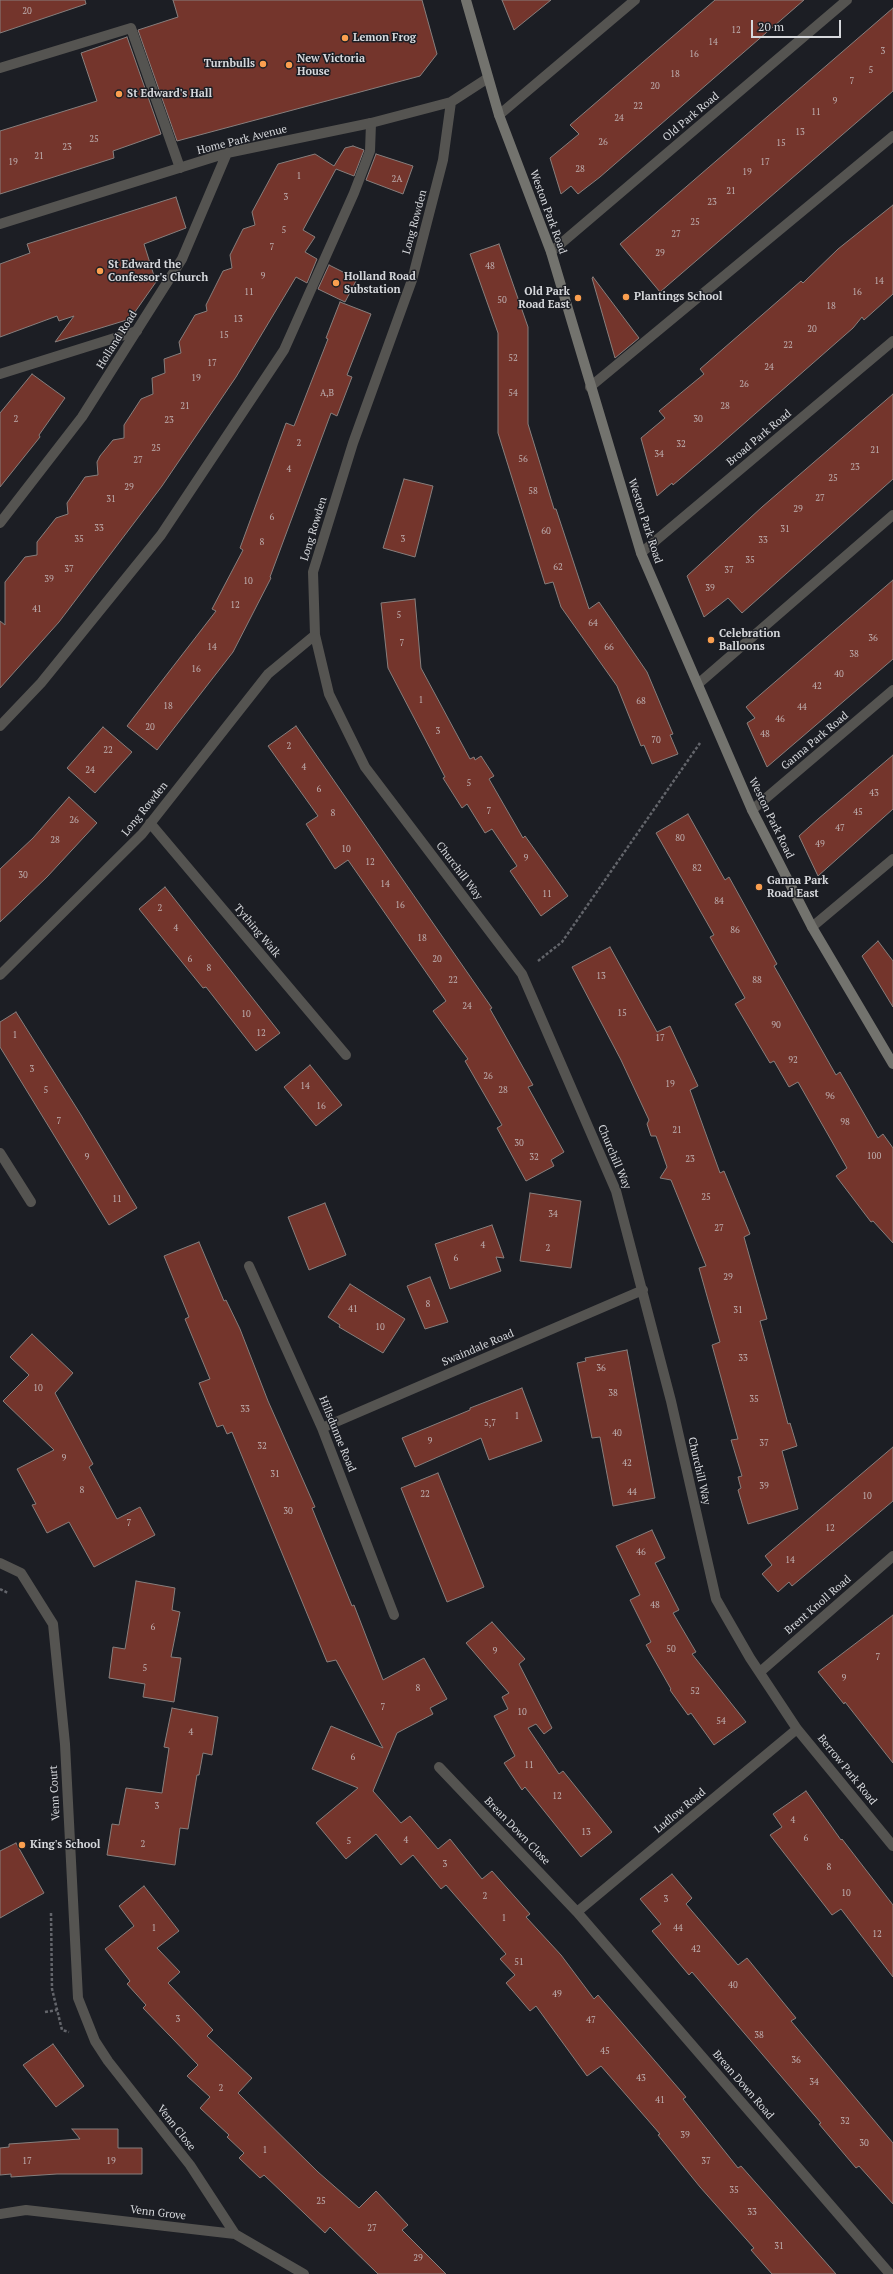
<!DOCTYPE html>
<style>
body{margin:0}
#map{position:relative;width:893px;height:2274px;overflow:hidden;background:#1c1e24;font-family:"PT Serif",serif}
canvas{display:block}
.scale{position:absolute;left:751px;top:20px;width:90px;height:18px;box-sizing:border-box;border:2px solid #d6d8dc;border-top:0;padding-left:5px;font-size:12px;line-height:14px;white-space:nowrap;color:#d6d8dc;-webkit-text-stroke:3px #1c1e24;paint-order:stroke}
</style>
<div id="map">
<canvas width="893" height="2274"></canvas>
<div class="scale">20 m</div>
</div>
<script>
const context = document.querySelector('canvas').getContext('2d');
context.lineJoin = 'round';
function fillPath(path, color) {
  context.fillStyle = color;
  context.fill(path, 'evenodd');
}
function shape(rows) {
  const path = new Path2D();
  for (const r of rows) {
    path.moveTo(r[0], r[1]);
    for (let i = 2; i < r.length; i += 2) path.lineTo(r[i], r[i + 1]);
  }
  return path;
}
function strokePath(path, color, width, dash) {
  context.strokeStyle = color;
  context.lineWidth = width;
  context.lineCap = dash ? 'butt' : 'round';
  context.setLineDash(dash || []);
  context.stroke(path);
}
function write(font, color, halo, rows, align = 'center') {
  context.font = font + ' "PT Serif",serif';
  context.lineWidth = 3;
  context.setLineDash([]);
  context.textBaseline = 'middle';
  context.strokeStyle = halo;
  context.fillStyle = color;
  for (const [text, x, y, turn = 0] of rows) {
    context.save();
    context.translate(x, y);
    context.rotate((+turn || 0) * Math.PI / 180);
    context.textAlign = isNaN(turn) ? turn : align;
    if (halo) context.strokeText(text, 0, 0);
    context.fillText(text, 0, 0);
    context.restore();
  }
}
const building = shape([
 [0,0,85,0,86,4,0,33,0,0],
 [173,0,422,0,437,54,420,76,177,141,138,30,178,17,173,0],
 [502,0,551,0,514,30,502,0],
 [715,0,804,0,600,177,578,194,571,186,561,194,550,158,579,134,570,125,715,0],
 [893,8,893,91,660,292,620,244,893,8],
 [127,37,161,134,113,151,114,158,0,194,0,131,97,101,81,53,127,37],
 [353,146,364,150,354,176,336,169,303,230,315,237,305,252,317,259,307,283,296,277,236,377,162,486,59,622,0,688,0,621,5,625,5,582,25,557,37,555,37,542,56,518,68,514,67,503,85,477,98,475,97,462,100,456,113,440,124,438,124,425,141,399,153,394,152,378,165,373,164,359,181,353,179,342,195,315,207,311,206,305,223,271,232,268,230,255,243,229,255,225,252,212,278,164,315,154,334,166,345,148,353,146],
 [376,154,413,166,403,194,366,180,376,154],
 [176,197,186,228,144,244,156,282,130,319,55,342,74,316,59,321,57,316,0,337,0,264,30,253,27,244,176,197],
 [893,205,893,294,864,320,862,317,853,328,715,449,673,485,672,483,657,496,641,438,665,418,659,411,704,374,700,369,801,281,803,283,838,249,893,205],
 [499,244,528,327,528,424,554,509,556,509,589,609,599,602,647,672,673,734,670,735,678,754,652,764,644,745,641,746,617,686,561,607,553,582,545,584,498,433,498,333,470,254,499,244],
 [329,265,357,279,345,302,318,289,329,265],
 [593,277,639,338,615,358,592,278,593,277],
 [340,302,371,314,347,375,352,377,337,416,331,413,270,577,271,578,233,652,157,750,127,726,216,611,212,609,243,550,240,548,286,423,294,426,328,339,326,338,340,302],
 [32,374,65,398,39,435,40,437,0,487,0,413,32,374],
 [893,394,893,479,742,613,728,598,704,617,687,576,762,507,893,394],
 [404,479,433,486,415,557,383,548,404,479],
 [893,580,893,659,767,767,747,723,755,718,746,707,893,580],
 [415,599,421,668,470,759,474,757,475,760,481,756,494,776,489,779,523,838,525,836,568,896,541,916,510,871,517,866,492,829,485,833,467,804,462,808,443,778,445,777,388,668,381,603,415,599],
 [296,726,492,1008,490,1009,533,1085,528,1087,564,1152,551,1160,554,1166,526,1181,497,1128,502,1125,465,1061,468,1059,433,1011,446,1001,348,860,335,869,306,824,318,816,268,746,296,726],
 [103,727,132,752,95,793,67,768,103,727],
 [893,755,893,809,818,876,799,836,818,819,893,755],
 [69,797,97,823,47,877,0,922,0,869,33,838,69,797],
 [688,814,725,880,729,877,777,964,774,966,836,1075,840,1072,878,1138,883,1134,893,1148,893,1243,873,1221,871,1222,836,1176,847,1168,798,1082,789,1087,774,1061,770,1063,735,1004,745,998,710,937,714,935,656,833,688,814],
 [165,887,280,1033,256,1051,206,987,203,988,139,909,165,887],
 [878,941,893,961,893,1007,862,956,878,941],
 [610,947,657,1032,670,1026,698,1086,690,1090,720,1173,724,1171,750,1234,744,1237,767,1319,760,1321,788,1424,790,1423,797,1446,782,1451,798,1509,748,1524,738,1490,741,1488,738,1477,742,1476,731,1440,738,1439,712,1345,720,1342,699,1268,706,1266,671,1180,660,1178,667,1167,656,1136,651,1136,647,1124,649,1120,621,1060,572,967,610,947],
 [16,1012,81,1115,137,1208,109,1225,0,1047,0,1022,16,1012],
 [310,1065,342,1105,316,1126,284,1087,310,1065],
 [530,1193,581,1201,571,1268,520,1261,530,1193],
 [325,1203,346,1255,309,1270,288,1217,325,1203],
 [492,1225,504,1258,496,1257,501,1271,450,1289,435,1244,492,1225],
 [199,1242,224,1301,226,1300,240,1329,268,1401,315,1507,312,1508,352,1606,354,1605,383,1680,424,1658,447,1699,430,1708,433,1714,397,1733,373,1791,401,1823,410,1816,438,1849,450,1839,482,1879,492,1871,530,1914,526,1917,561,1955,594,1999,598,1995,686,2097,683,2099,738,2168,741,2166,836,2274,772,2274,751,2250,754,2248,700,2187,658,2135,660,2134,601,2066,587,2076,536,2006,530,2011,506,1983,515,1975,500,1959,506,1954,446,1885,441,1889,413,1855,401,1865,376,1834,346,1859,316,1823,358,1788,312,1769,331,1726,383,1748,336,1660,327,1662,232,1432,227,1434,223,1425,217,1427,199,1383,210,1379,185,1319,189,1317,164,1256,199,1242],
 [430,1277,448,1322,425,1329,407,1286,430,1277],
 [350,1284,405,1319,383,1353,339,1327,340,1325,328,1317,350,1284],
 [32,1334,73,1373,55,1393,93,1464,89,1467,117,1519,140,1507,155,1535,94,1567,69,1522,47,1533,32,1505,36,1504,17,1469,54,1450,3,1401,29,1375,10,1357,32,1334],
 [627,1350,655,1498,613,1506,600,1437,592,1438,577,1363,586,1361,585,1358,627,1350],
 [522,1388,542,1441,489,1460,481,1438,415,1467,402,1438,470,1410,470,1408,522,1388],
 [893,1447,893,1501,792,1586,789,1582,778,1592,762,1574,772,1565,765,1556,893,1447],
 [438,1473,484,1587,447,1602,401,1488,438,1473],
 [652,1530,665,1558,655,1563,679,1610,673,1613,696,1652,692,1654,746,1722,714,1745,691,1713,688,1715,670,1690,671,1689,646,1645,651,1642,630,1600,640,1595,616,1546,652,1530],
 [136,1581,175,1588,172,1610,180,1612,171,1657,181,1658,174,1702,143,1697,145,1684,109,1678,113,1647,125,1649,136,1581],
 [893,1615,893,1763,845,1702,844,1704,818,1672,893,1615],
 [492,1622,525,1659,519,1664,552,1728,544,1734,536,1724,528,1728,559,1774,563,1771,612,1832,581,1857,525,1787,522,1790,504,1763,515,1756,494,1716,508,1709,502,1697,509,1693,466,1643,492,1622],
 [172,1708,218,1717,212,1755,203,1753,199,1775,197,1775,188,1829,180,1828,175,1865,107,1855,112,1824,119,1825,126,1788,162,1793,169,1748,164,1747,172,1708],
 [806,1791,841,1840,842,1839,893,1905,893,1977,841,1909,832,1915,770,1835,782,1827,773,1814,806,1791],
 [16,1843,44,1893,0,1918,0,1851,16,1843],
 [672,1874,692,1898,686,1904,738,1965,747,1958,796,2018,791,2021,893,2143,893,2204,859,2166,856,2168,819,2124,821,2123,692,1972,689,1975,652,1931,661,1924,640,1899,672,1874],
 [144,1886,179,1931,157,1948,180,1972,168,1983,213,2030,207,2036,252,2078,238,2093,318,2172,359,2208,376,2191,408,2225,402,2230,446,2274,378,2274,330,2227,325,2233,264,2175,260,2178,239,2158,244,2153,227,2137,229,2135,200,2108,210,2097,187,2076,198,2065,143,2008,146,2005,127,1984,130,1981,105,1949,134,1926,119,1906,144,1886],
 [53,2044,84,2086,56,2107,23,2065,53,2044],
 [72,2129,118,2129,118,2148,142,2148,142,2174,57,2174,11,2177,11,2174,0,2175,0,2148,9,2147,9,2144,80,2139,72,2129]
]);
const path = shape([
 [538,961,562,942,700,743],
 [0,1589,8,1593],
 [51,1913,52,1989,62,2030,69,2032],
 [45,2012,57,2010]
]);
const lane = shape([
 [0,68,131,28,180,168],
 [499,115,635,0],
 [0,374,137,331],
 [590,387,893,136],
 [698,684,893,515],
 [0,726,41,683,161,535,284,350,354,193,370,151,371,123],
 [812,927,893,859]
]);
const street = shape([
 [0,224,227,153,371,123,451,102,488,78],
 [551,252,847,0],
 [0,523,82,417,182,259,227,153],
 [641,553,893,341],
 [315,635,329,694,365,767,522,974,616,1191,671,1401,716,1599,750,1658,797,1729,893,1846],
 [752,810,893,690],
 [150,823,346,1055],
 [0,975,142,834,268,674,315,635,313,572,353,443,412,280,443,160,451,102],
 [0,1153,31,1202],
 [249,1266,322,1428,394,1615],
 [322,1428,643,1290],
 [0,1563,21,1573,53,1624,65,1744,78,1998,95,2041,108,2061,190,2165,235,2234],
 [760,1672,893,1556],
 [439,1767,577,1912,890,2274],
 [577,1912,797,1729],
 [0,2214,26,2210,235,2234,304,2274]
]);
const secondary = shape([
 [466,0,499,115,551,252,641,553,752,810,812,927,893,1064]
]);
const markers = [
 [345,38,4,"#fa9f4f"],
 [263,64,4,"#fa9f4f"],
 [289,65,4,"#fa9f4f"],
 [119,94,4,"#fa9f4f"],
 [100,271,4,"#fa9f4f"],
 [336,283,4,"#fa9f4f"],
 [626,297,4,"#fa9f4f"],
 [578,298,4,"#fa9f4f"],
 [711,640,4,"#fa9f4f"],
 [759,887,4,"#fa9f4f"],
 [22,1845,4,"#fa9f4f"]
];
const numberNames = [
 ["20",27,11],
 ["12",736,30],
 ["14",713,42],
 ["3",883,51],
 ["16",694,54],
 ["5",871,70],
 ["18",675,74],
 ["7",852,81],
 ["20",655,86],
 ["9",835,101],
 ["22",638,106],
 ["11",816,112],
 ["24",619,118],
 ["13",800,132],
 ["25",94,139],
 ["26",603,142],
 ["15",781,143],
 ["23",67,147],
 ["21",39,156],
 ["19",13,162],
 ["17",765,162],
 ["28",580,169],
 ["19",747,172],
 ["1",299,176],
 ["2A",397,179],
 ["21",731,191],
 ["3",286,197],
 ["23",712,202],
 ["25",695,222],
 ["5",284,230],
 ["27",676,234],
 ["7",272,247],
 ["29",660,253],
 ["48",490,266],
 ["9",263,276],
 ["14",879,281],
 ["11",249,292],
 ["16",857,292],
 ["50",502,300],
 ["18",831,306],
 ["13",238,319],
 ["20",812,329],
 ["15",224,335],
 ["22",788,345],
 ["52",513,358],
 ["17",212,363],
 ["24",769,367],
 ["19",196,378],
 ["26",744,384],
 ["A,B",327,393],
 ["54",513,393],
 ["21",185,406],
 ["28",725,406],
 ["2",16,419],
 ["30",698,419],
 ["23",169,420],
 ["2",299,443],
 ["32",681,444],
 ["25",156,448],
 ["21",875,450],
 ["34",659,454],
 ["56",523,459],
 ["27",138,460],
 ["23",855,467],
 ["4",289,469],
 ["25",833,478],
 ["29",129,487],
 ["58",533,491],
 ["27",820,498],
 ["31",111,499],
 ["29",798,509],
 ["6",272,517],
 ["33",99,528],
 ["31",785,529],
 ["60",546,531],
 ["35",79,539],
 ["3",403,539],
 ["33",763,540],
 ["8",262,542],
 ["35",750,560],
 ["62",558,567],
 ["37",69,569],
 ["37",729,570],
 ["39",49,579],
 ["10",248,581],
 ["39",710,588],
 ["12",235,605],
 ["41",37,609],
 ["5",399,615],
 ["64",593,623],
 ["36",873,638],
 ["7",402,643],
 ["14",212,647],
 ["66",609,647],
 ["38",854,654],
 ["16",196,669],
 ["40",839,674],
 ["42",817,686],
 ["1",421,700],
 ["68",641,701],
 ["18",168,706],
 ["44",802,707],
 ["46",780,719],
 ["20",150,727],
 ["3",438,731],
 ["48",765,734],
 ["70",656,740],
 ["2",289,746],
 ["22",108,750],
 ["4",304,767],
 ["24",90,770],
 ["5",469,783],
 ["6",319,789],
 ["43",874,793],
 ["7",489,811],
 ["45",858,812],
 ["8",333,813],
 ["26",74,820],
 ["47",840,828],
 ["80",680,838],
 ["28",55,840],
 ["49",820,844],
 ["10",346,849],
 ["9",526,858],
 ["12",370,862],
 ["82",697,868],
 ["30",23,875],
 ["14",385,884],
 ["11",547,894],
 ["84",719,901],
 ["16",400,905],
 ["2",160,908],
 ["4",176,928],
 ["86",735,930],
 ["18",422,938],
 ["6",190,959],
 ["20",437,959],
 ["8",209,968],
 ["13",601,976],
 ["22",453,980],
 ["88",757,980],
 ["24",467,1006],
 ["15",622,1013],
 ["10",246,1014],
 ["90",776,1025],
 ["12",261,1033],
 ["1",15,1035],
 ["17",660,1038],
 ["92",793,1060],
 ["3",32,1069],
 ["26",488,1076],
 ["19",670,1084],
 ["14",305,1086],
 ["5",46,1090],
 ["28",503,1090],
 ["96",830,1096],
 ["16",321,1106],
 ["7",59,1121],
 ["98",845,1122],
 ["21",677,1130],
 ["30",519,1143],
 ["100",874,1156],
 ["9",87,1157],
 ["32",534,1157],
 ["23",690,1159],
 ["25",706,1197],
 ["11",117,1199],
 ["34",553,1214],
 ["27",719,1228],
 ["4",483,1245],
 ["2",548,1248],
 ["6",456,1258],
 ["29",728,1277],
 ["8",428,1304],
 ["41",353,1309],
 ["31",738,1310],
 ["10",380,1327],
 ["33",743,1358],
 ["36",601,1368],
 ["10",38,1388],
 ["38",613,1393],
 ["35",754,1399],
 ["33",245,1409],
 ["1",517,1416],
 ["5,7",490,1423],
 ["40",617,1433],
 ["9",430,1441],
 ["37",764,1443],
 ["32",262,1446],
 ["9",64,1458],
 ["42",627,1463],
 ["31",275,1474],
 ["39",764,1486],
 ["8",82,1490],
 ["44",632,1492],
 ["22",425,1494],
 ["10",867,1496],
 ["30",288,1511],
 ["7",129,1523],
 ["12",830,1528],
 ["46",641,1552],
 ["14",790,1560],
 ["48",655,1605],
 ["6",153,1627],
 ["50",671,1649],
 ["9",495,1651],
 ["7",878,1657],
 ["5",145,1668],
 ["9",844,1678],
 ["8",418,1688],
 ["52",695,1691],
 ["7",383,1707],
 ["10",522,1712],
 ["54",721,1721],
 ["4",191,1732],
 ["6",353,1757],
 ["11",529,1765],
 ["12",557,1796],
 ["3",157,1806],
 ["4",793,1820],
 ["13",586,1832],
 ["6",806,1838],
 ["4",406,1840],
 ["5",349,1841],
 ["2",143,1844],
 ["3",445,1864],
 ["8",829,1867],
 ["10",846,1893],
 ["2",485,1896],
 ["3",666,1899],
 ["1",504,1918],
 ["1",154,1928],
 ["44",678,1928],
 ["12",877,1934],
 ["42",696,1949],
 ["51",519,1962],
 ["40",733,1985],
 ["49",557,1994],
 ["3",178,2019],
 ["47",591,2020],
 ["38",759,2035],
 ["45",605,2051],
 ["36",796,2060],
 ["43",641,2078],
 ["34",814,2082],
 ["2",221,2088],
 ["41",660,2100],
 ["32",845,2121],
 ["39",685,2135],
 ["30",864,2143],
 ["1",265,2150],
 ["17",27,2161],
 ["19",111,2161],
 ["37",706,2161],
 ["35",734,2190],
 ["25",321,2201],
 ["33",752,2212],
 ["27",372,2228],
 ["31",779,2246],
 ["29",418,2258]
];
const poiNames = [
 ["Lemon Frog",353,38],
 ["New Victoria",297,59],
 ["House",297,72],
 ["Turnbulls",255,64,"right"],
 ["St Edward's Hall",127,94],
 ["St Edward the",108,265],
 ["Confessor's Church",108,278],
 ["Holland Road",344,277],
 ["Substation",344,290],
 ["Old Park",570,292,"right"],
 ["Road East",570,305,"right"],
 ["Plantings School",634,297],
 ["Celebration",719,634],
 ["Balloons",719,647],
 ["Ganna Park",767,881],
 ["Road East",767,894],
 ["King's School",30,1845]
];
const streetNames = [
 ["Old Park Road",691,117,-40],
 ["Home Park Avenue",242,140,-14],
 ["Weston Park Road",548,212,70],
 ["Long Rowden",415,222,-75],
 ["Holland Road",117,340,-58],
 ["Broad Park Road",759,438,-40],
 ["Weston Park Road",645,521,72],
 ["Long Rowden",314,529,-73],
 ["Ganna Park Road",815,741,-40],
 ["Long Rowden",145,809,-51],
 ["Weston Park Road",771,818,64],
 ["Churchill Way",459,871,53],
 ["Tything Walk",257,931,50],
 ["Churchill Way",614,1157,67],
 ["Swaindale Road",478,1348,-23],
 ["Hillsdunne Road",337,1434,68],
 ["Churchill Way",699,1471,77],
 ["Brent Knoll Road",818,1605,-41],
 ["Berrow Park Road",847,1770,51],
 ["Venn Court",55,1793,-93],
 ["Ludlow Road",680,1811,-40],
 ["Brean Down Close",517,1831,46],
 ["Brean Down Road",743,2085,49],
 ["Venn Close",176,2128,52],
 ["Venn Grove",158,2213,7]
];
fillPath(building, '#74352c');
strokePath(building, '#877f7d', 1);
strokePath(path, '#63656b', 2.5, [3, 2]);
strokePath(lane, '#555451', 10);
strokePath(street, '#555451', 10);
strokePath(secondary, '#73736e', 10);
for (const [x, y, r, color] of markers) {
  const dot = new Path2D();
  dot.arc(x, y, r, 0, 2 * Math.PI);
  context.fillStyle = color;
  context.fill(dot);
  strokePath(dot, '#1c1e24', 1.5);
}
write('9px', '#beafb0', null, numberNames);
write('bold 11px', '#d6d8dc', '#1c1e24', poiNames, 'left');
write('11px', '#d6d8dc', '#1c1e24', streetNames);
</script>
